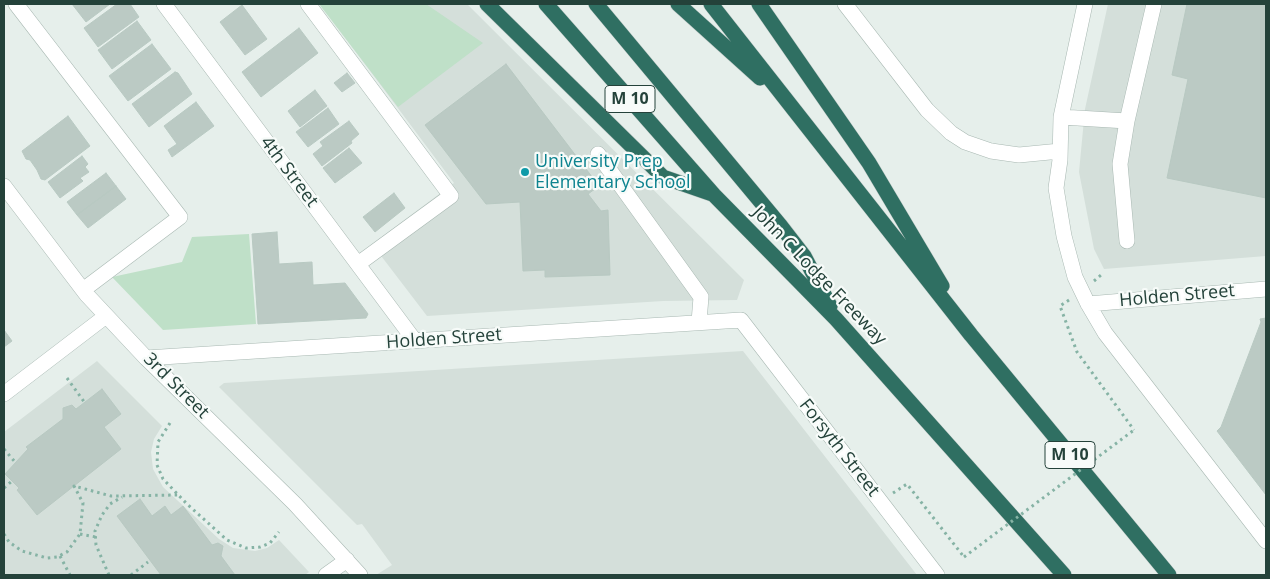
<!DOCTYPE html>
<style>
body{margin:0}
#map{position:relative;width:1270px;height:579px;overflow:hidden;background:#e6efeb;font-family:"Open Sans",sans-serif}
canvas{display:block}
.frame{position:absolute;inset:0;border:5px solid #24423a;pointer-events:none}
</style>
<div id="map">
<canvas width="1270" height="579"></canvas>
<div class="frame"></div>
</div>
<script>
const context = document.querySelector('canvas').getContext('2d');
context.lineJoin = 'round';
function fillPath(path, color) {
  context.fillStyle = color;
  context.fill(path, 'evenodd');
}
function shape(rows) {
  const path = new Path2D();
  for (const r of rows) {
    path.moveTo(r[0], r[1]);
    for (let i = 2; i < r.length; i += 2) path.lineTo(r[i], r[i + 1]);
  }
  return path;
}
function strokePath(path, color, width, dash) {
  context.strokeStyle = color;
  context.lineWidth = width;
  context.lineCap = dash ? 'butt' : 'round';
  context.setLineDash(dash || []);
  context.stroke(path);
}
function write(font, color, halo, rows, align = 'center') {
  context.font = font + ' "Open Sans",sans-serif';
  context.lineWidth = 4.5;
  context.setLineDash([]);
  context.textBaseline = 'middle';
  context.strokeStyle = halo;
  context.fillStyle = color;
  for (const [text, x, y, turn = 0] of rows) {
    context.save();
    context.translate(x, y);
    context.rotate((+turn || 0) * Math.PI / 180);
    context.textAlign = isNaN(turn) ? turn : align;
    if (halo) context.strokeText(text, 0, 0);
    context.fillText(text, 0, 0);
    context.restore();
  }
}
const built = shape([
 [320,4,467,4,744,280,737,300,663,301,427,316,372,244,454,183],
 [1108,4,1266,4,1266,256,1104,269,1094,249,1079,172,1085,109],
 [743,351,917,575,376,575,392,565,362,524,357,525,219,387,224,383],
 [97,361,162,426,154,439,151,452,153,469,163,487,219,539,233,548,255,551,267,548,279,540,309,572,305,575,4,575,4,432]
]);
const green = shape([
 [319,4,426,4,483,43,398,107],
 [249,234,256,324,163,330,112,277,182,262,192,237]
]);
const building = shape([
 [72,4,110,4,86,22,72,4],
 [117,4,130,4,139,17,98,47,84,28,117,4],
 [1187,4,1266,4,1266,198,1167,178,1188,79,1172,75,1187,4],
 [242,5,267,39,245,55,220,22,242,5],
 [137,21,151,40,112,69,98,50,137,21],
 [299,28,318,53,261,97,242,72,299,28],
 [152,44,171,69,128,101,109,76,152,44],
 [506,64,599,186,588,194,601,211,608,210,610,275,545,277,545,270,523,271,520,202,486,204,425,125,506,64],
 [175,72,178,73,192,94,149,127,132,104,175,72],
 [347,73,355,83,342,92,334,83,347,73],
 [315,90,327,106,300,127,288,111,315,90],
 [196,102,214,126,172,157,168,150,177,144,164,126,196,102],
 [328,108,339,124,308,147,296,132,328,108],
 [68,116,90,146,45,180,41,179,37,170,30,160,26,159,22,151,68,116],
 [349,121,359,134,351,141,352,143,322,166,313,154,323,146,320,142,349,121],
 [349,148,362,163,335,183,323,168,349,148],
 [82,156,88,164,85,167,89,172,80,178,83,181,60,198,48,182,82,156],
 [106,173,116,186,77,215,67,202,106,173],
 [116,186,126,199,88,228,77,215,116,186],
 [394,193,405,208,375,232,363,217,394,193],
 [277,232,279,264,312,262,313,285,345,283,368,314,366,318,258,324,252,234,277,232],
 [1266,318,1266,495,1217,431,1221,427,1261,322,1260,319,1266,318],
 [4,330,12,341,4,347,4,330],
 [102,389,121,414,104,427,121,449,37,515,17,490,19,488,5,474,28,449,26,447,63,419,63,408,72,405,76,409,102,389],
 [140,499,152,516,165,506,171,515,183,506,212,545,218,543,223,546,221,556,235,575,161,575,117,516,140,499]
]);
const path = shape([
 [1094,281,1101,275],
 [1069,300,1060,306,1077,352,1134,430],
 [67,378,85,403],
 [170,423,158,442,157,465,163,479,187,504,227,540,246,548,260,547,270,543,279,532],
 [4,449,15,462],
 [4,488,12,481],
 [893,493,907,484,964,557],
 [4,534,9,542,22,551,47,558,57,557,67,552,80,534,83,503,74,486,111,496,178,495],
 [80,534,96,537],
 [60,556,70,575],
 [109,575,96,545,95,531,102,515,110,504,122,497],
 [131,575,148,562]
]);
const minor = shape([
 [16,4,180,217,83,290],
 [164,4,415,341],
 [308,4,451,196,358,264],
 [845,4,927,110,951,133,965,142,991,151,1019,155,1060,151],
 [1085,4,1061,117,1060,160,1056,188,1064,236,1075,277,1088,304,1105,333,1266,541],
 [1061,117,1127,121,1154,4],
 [598,154,701,297,699,322],
 [4,186,86,294,146,358,295,504,360,575],
 [1127,241,1120,164,1127,121],
 [1088,304,1266,289],
 [146,358,741,320,937,575],
 [4,394,106,316],
 [326,575,347,560]
]);
const highway = shape([
 [487,4,663,177,712,194],
 [546,4,714,195,836,319,1064,575],
 [596,4,780,225,804,256,830,306],
 [678,4,760,78],
 [711,4,971,335,1169,575],
 [759,4,869,163,942,286]
]);
const pathBridge = shape([
 [964,557,1134,430]
]);
const markers = [
 [525,172,5,"#0f9aa8"]
];
const shields = [
 [630,99,50],
 [1070,455,50]
];
const shieldNames = [
 ["M 10",630,99],
 ["M 10",1070,455]
];
const cultureNames = [
 ["University Prep",535,162],
 ["Elementary School",535,183]
];
const streetNames = [
 ["4th Street",289,172,53],
 ["John C Lodge Freeway",819,276,46],
 ["Holden Street",1177,296,-5],
 ["Holden Street",444,339,-4],
 ["3rd Street",176,386,45],
 ["Forsyth Street",839,448,52]
];
fillPath(built, '#d4dfda');
fillPath(green, '#bfe0c8');
fillPath(building, '#bbcac4');
strokePath(building, '#b8c9c2', 1);
strokePath(minor, '#a8b8b2', 16);
strokePath(highway, '#c2cac8', 16);
strokePath(path, '#86b3a5', 3, [2.5, 4]);
strokePath(minor, '#fff', 15);
strokePath(highway, '#2f6f62', 15);
strokePath(pathBridge, '#86b3a5', 3, [2.5, 4]);
for (const [x, y, r, color] of markers) {
  const dot = new Path2D();
  dot.arc(x, y, r, 0, 2 * Math.PI);
  context.fillStyle = color;
  context.fill(dot);
  strokePath(dot, '#f7fbf9', 2);
}
for (const [x, y, w] of shields) {
  const box = new Path2D();
  box.roundRect(x - w / 2, y - 13.5, w, 27, 4);
  context.fillStyle = '#f7fbf9';
  context.fill(box);
  strokePath(box, '#24423a', 1);
}
write('bold 16px', '#24423a', null, shieldNames);
write('18px', '#0d838f', '#f7fbf9', cultureNames, 'left');
write('18px', '#24423a', '#f7fbf9', streetNames);
</script>
